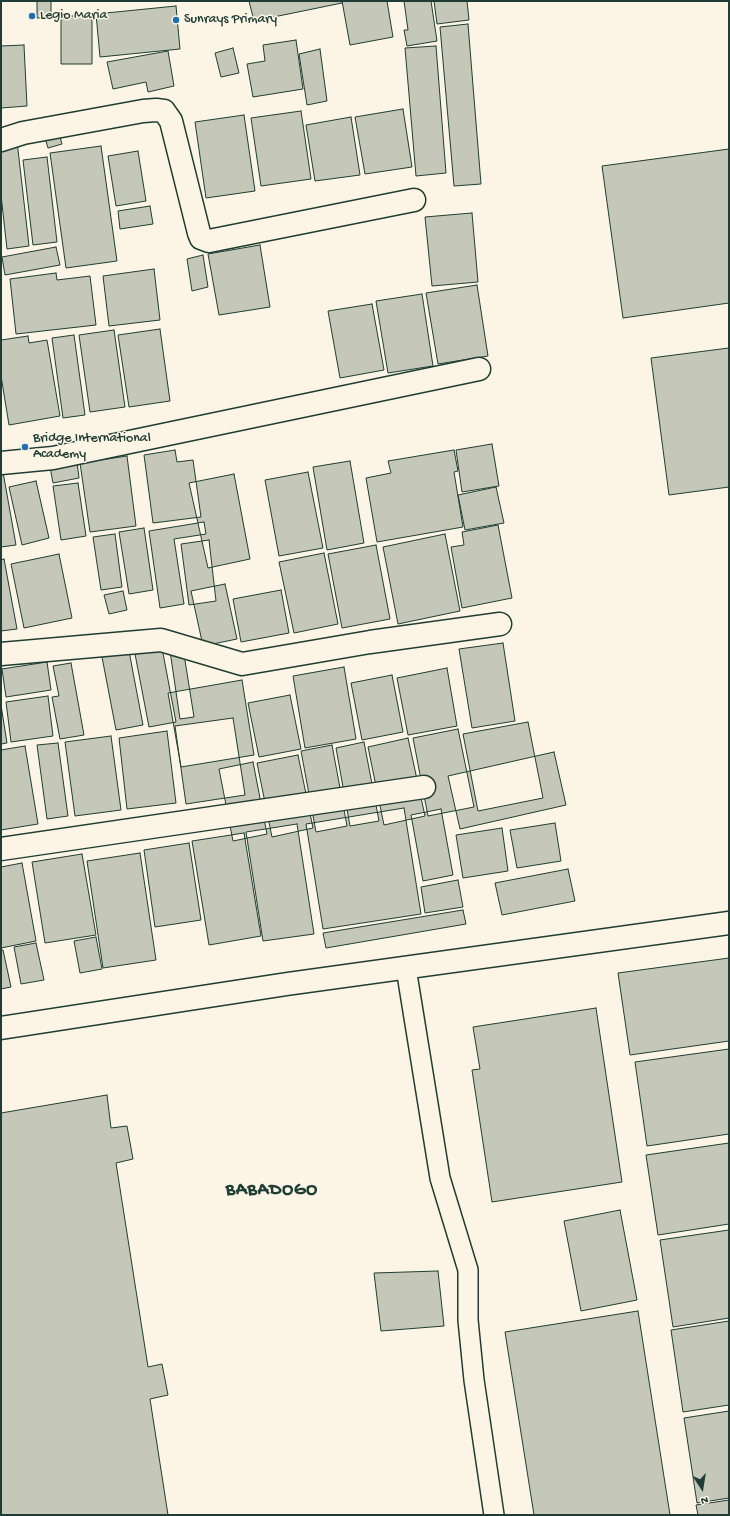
<!DOCTYPE html>
<style>
body{margin:0}
#map{position:relative;width:730px;height:1516px;overflow:hidden;background:#fcf5e5;font-family:"Gochi Hand",sans-serif}
canvas{display:block}
.frame{position:absolute;inset:0;border:2px solid #1f3d34;pointer-events:none}
.north{position:absolute;left:682px;top:1468px;width:40px;height:40px;-webkit-text-stroke:3px #fcf5e5;paint-order:stroke;rotate:168deg;font-size:11px;font-weight:700;line-height:16px;text-align:center;color:#1f3d34}
.north::after{content:'';display:block;margin:auto;width:14px;height:18px;background:#1f3d34;clip-path:polygon(50% 0,100% 100%,50% 72%,0 100%)}
</style>
<div id="map">
<canvas width="730" height="1516"></canvas>
<div class="frame"></div>
<div class="north">N</div>
</div>
<script>
const context = document.querySelector('canvas').getContext('2d');
context.lineJoin = 'round';
function fillPath(path, color) {
  context.fillStyle = color;
  context.fill(path, 'evenodd');
}
function shape(rows) {
  const path = new Path2D();
  for (const r of rows) {
    path.moveTo(r[0], r[1]);
    for (let i = 2; i < r.length; i += 2) path.lineTo(r[i], r[i + 1]);
  }
  return path;
}
function strokePath(path, color, width, dash) {
  context.strokeStyle = color;
  context.lineWidth = width;
  context.lineCap = dash ? 'butt' : 'round';
  context.setLineDash(dash || []);
  context.stroke(path);
}
function write(font, color, halo, rows, align = 'center') {
  context.font = font + ' "Gochi Hand",sans-serif';
  context.lineWidth = 3;
  context.setLineDash([]);
  context.textBaseline = 'middle';
  context.strokeStyle = halo;
  context.fillStyle = color;
  for (const [text, x, y, turn = 0] of rows) {
    context.save();
    context.translate(x, y);
    context.rotate((+turn || 0) * Math.PI / 180);
    context.textAlign = isNaN(turn) ? turn : align;
    if (halo) context.strokeText(text, 0, 0);
    context.fillText(text, 0, 0);
    context.restore();
  }
}
const building = shape([
 [37,1,51,1,51,18,37,18,37,1],
 [249,1,341,1,342,3,254,21,249,1],
 [342,1,387,1,393,37,350,45,342,1],
 [404,1,431,1,437,41,407,46,404,30,408,30,404,1],
 [434,1,467,1,469,20,437,24,434,1],
 [176,6,180,49,100,57,96,14,176,6],
 [61,16,92,16,92,64,61,64,61,16],
 [468,24,481,184,454,186,440,27,468,24],
 [296,40,303,89,253,97,247,64,265,61,263,45,296,40],
 [24,45,27,106,1,108,1,46,24,45],
 [436,46,446,173,416,176,405,48,436,46],
 [233,48,239,73,221,77,215,53,233,48],
 [320,49,327,101,307,105,299,54,320,49],
 [168,51,174,86,148,92,146,82,113,89,107,62,168,51],
 [403,109,412,167,365,174,355,117,403,109],
 [301,111,311,179,261,186,251,118,301,111],
 [244,115,255,191,206,198,195,122,244,115],
 [351,117,360,175,315,181,306,125,351,117],
 [58,130,62,144,48,148,44,134,58,130],
 [17,141,29,246,7,249,1,195,1,143,17,141],
 [101,146,117,261,66,268,50,153,101,146],
 [729,149,729,303,623,318,602,166,729,149],
 [138,151,146,201,116,206,108,156,138,151],
 [47,157,57,242,33,245,23,160,47,157],
 [150,206,153,224,120,229,118,211,150,206],
 [472,213,478,282,432,286,425,217,472,213],
 [260,245,270,307,219,315,208,254,260,245],
 [56,247,60,265,5,275,2,257,56,247],
 [203,255,208,287,192,291,187,259,203,255],
 [154,269,160,320,109,326,103,276,154,269],
 [56,273,57,280,90,276,96,325,16,334,10,279,56,273],
 [477,285,488,356,438,364,426,293,477,285],
 [422,294,433,366,388,373,376,301,422,294],
 [372,304,384,370,340,378,328,311,372,304],
 [160,329,170,401,129,407,118,335,160,329],
 [114,330,125,407,90,412,79,335,114,330],
 [74,335,85,415,63,418,52,338,74,335],
 [28,336,29,343,47,340,60,416,9,425,1,376,1,340,28,336],
 [729,348,729,487,669,495,651,358,729,348],
 [492,444,499,486,462,492,456,450,492,444],
 [175,450,177,462,193,460,201,517,153,523,144,455,175,450],
 [454,450,458,471,454,472,463,527,377,542,366,478,391,473,388,461,454,450],
 [127,456,136,526,90,532,80,463,127,456],
 [350,461,364,543,327,550,313,467,350,461],
 [77,462,79,478,53,483,50,467,77,462],
 [1,472,3,472,16,545,1,547,1,472],
 [308,472,323,548,279,556,265,480,308,472],
 [234,474,250,559,208,568,189,483,234,474],
 [36,481,49,538,22,545,9,487,36,481],
 [78,483,86,536,61,540,53,486,78,483],
 [496,487,504,523,465,530,458,495,496,487],
 [204,522,206,534,174,539,184,604,160,608,149,531,204,522],
 [498,525,512,598,462,608,451,547,464,545,462,532,498,525],
 [144,528,153,590,129,594,119,532,144,528],
 [115,534,122,587,101,590,93,537,115,534],
 [445,534,460,611,398,624,383,547,445,534],
 [209,540,216,601,189,605,181,544,209,540],
 [376,545,390,619,342,628,328,554,376,545],
 [324,553,338,624,294,633,279,562,324,553],
 [59,554,72,618,24,628,11,564,59,554],
 [4,559,17,629,1,631,1,560,4,559],
 [225,584,237,639,203,646,191,591,225,584],
 [281,590,289,633,241,642,233,599,281,590],
 [123,591,127,610,109,614,104,595,123,591],
 [503,643,515,721,472,728,459,649,503,643],
 [162,648,176,722,149,727,135,654,162,648],
 [183,648,194,717,180,719,170,651,183,648],
 [129,651,143,725,116,730,102,657,129,651],
 [47,662,51,690,6,697,2,669,47,662],
 [71,663,84,735,60,739,52,697,59,696,53,666,71,663],
 [344,667,356,739,305,748,293,676,344,667],
 [447,668,457,726,408,735,397,678,447,668],
 [392,675,403,732,362,740,351,683,392,675],
 [242,680,254,755,181,767,168,693,242,680],
 [290,695,301,749,259,757,248,703,290,695],
 [48,696,53,736,11,742,6,702,48,696],
 [1,705,7,743,1,744,1,705],
 [233,718,245,795,186,804,175,726,233,718],
 [528,722,543,798,478,811,463,734,528,722],
 [458,729,474,807,428,816,413,738,458,729],
 [167,731,176,803,127,809,119,738,167,731],
 [111,736,121,810,75,816,65,742,111,736],
 [408,738,425,816,384,825,368,747,408,738],
 [364,742,379,821,350,826,336,748,364,742],
 [58,743,68,816,47,819,37,745,58,743],
 [332,745,347,826,316,832,301,751,332,745],
 [25,746,38,824,1,830,1,750,25,746],
 [554,752,566,805,460,829,448,776,554,752],
 [298,755,313,828,272,837,257,763,298,755],
 [253,762,267,834,233,841,219,769,253,762],
 [404,808,421,914,323,929,306,824,404,808],
 [441,809,453,875,423,881,411,815,441,809],
 [555,823,561,861,517,868,510,830,555,823],
 [297,824,314,934,263,941,246,832,297,824],
 [502,828,508,871,463,878,456,835,502,828],
 [244,833,261,936,209,945,192,841,244,833],
 [189,843,201,920,155,927,144,850,189,843],
 [140,853,156,960,103,968,87,861,140,853],
 [82,854,96,935,45,943,32,862,82,854],
 [22,863,36,941,1,948,1,867,22,863],
 [568,869,575,901,502,915,495,883,568,869],
 [458,880,463,907,425,913,421,887,458,880],
 [463,910,466,924,326,948,323,933,463,910],
 [96,937,102,969,80,973,74,941,96,937],
 [36,943,44,980,21,984,14,947,36,943],
 [1,950,3,950,11,987,1,989,1,950],
 [729,958,729,1041,630,1055,618,973,729,958],
 [596,1008,622,1182,492,1202,472,1070,480,1069,473,1027,596,1008],
 [729,1049,729,1134,647,1146,635,1062,729,1049],
 [107,1095,111,1128,127,1126,133,1159,116,1163,148,1367,162,1364,168,1395,150,1399,168,1515,1,1515,1,1113,107,1095],
 [729,1143,729,1224,658,1235,646,1155,729,1143],
 [620,1210,637,1300,581,1311,564,1221,620,1210],
 [729,1230,729,1318,673,1327,660,1240,729,1230],
 [438,1271,444,1326,381,1331,374,1273,438,1271],
 [638,1311,670,1515,534,1515,505,1332,638,1311],
 [729,1321,729,1405,683,1412,671,1330,729,1321],
 [729,1411,729,1498,697,1503,684,1418,729,1411],
 [729,1500,729,1515,698,1515,696,1505,729,1500]
]);
const service = shape([
 [406,968,440,1178,468,1270,468,1320,474,1380,494,1515]
]);
const minor = shape([
 [1,140,23,133,143,111,156,110,164,111,171,121,199,233,201,238,209,241,414,200],
 [1,463,53,458,479,369],
 [1,654,161,640,242,664,370,642,500,624],
 [1,849,424,787],
 [1,1028,287,984,729,923]
]);
const markers = [
 [32,16,4,"#1f6fb2"],
 [176,20,4,"#1f6fb2"],
 [25,447,4,"#1f6fb2"]
];
const poiNames = [
 ["Legio Maria",40,16],
 ["Sunrays Primary",184,20],
 ["Bridge International",33,439],
 ["Academy",33,455]
];
const districtNames = [
 ["BABADOGO",272,1191]
];
fillPath(building, '#c5c7b9');
strokePath(building, '#1f3d34', 1);
strokePath(service, '#1f3d34', 22);
strokePath(minor, '#1f3d34', 25);
strokePath(service, '#fcf5e5', 19);
strokePath(minor, '#fcf5e5', 22);
for (const [x, y, r, color] of markers) {
  const dot = new Path2D();
  dot.arc(x, y, r, 0, 2 * Math.PI);
  context.fillStyle = color;
  context.fill(dot);
  strokePath(dot, '#fcf5e5', 1.5);
}
write('14px', '#1f3d34', '#fcf5e5', poiNames, 'left');
context.letterSpacing = '1px';
write('bold 18px', '#1f3d34', '#fcf5e5', districtNames);
context.letterSpacing = '0px';
</script>
